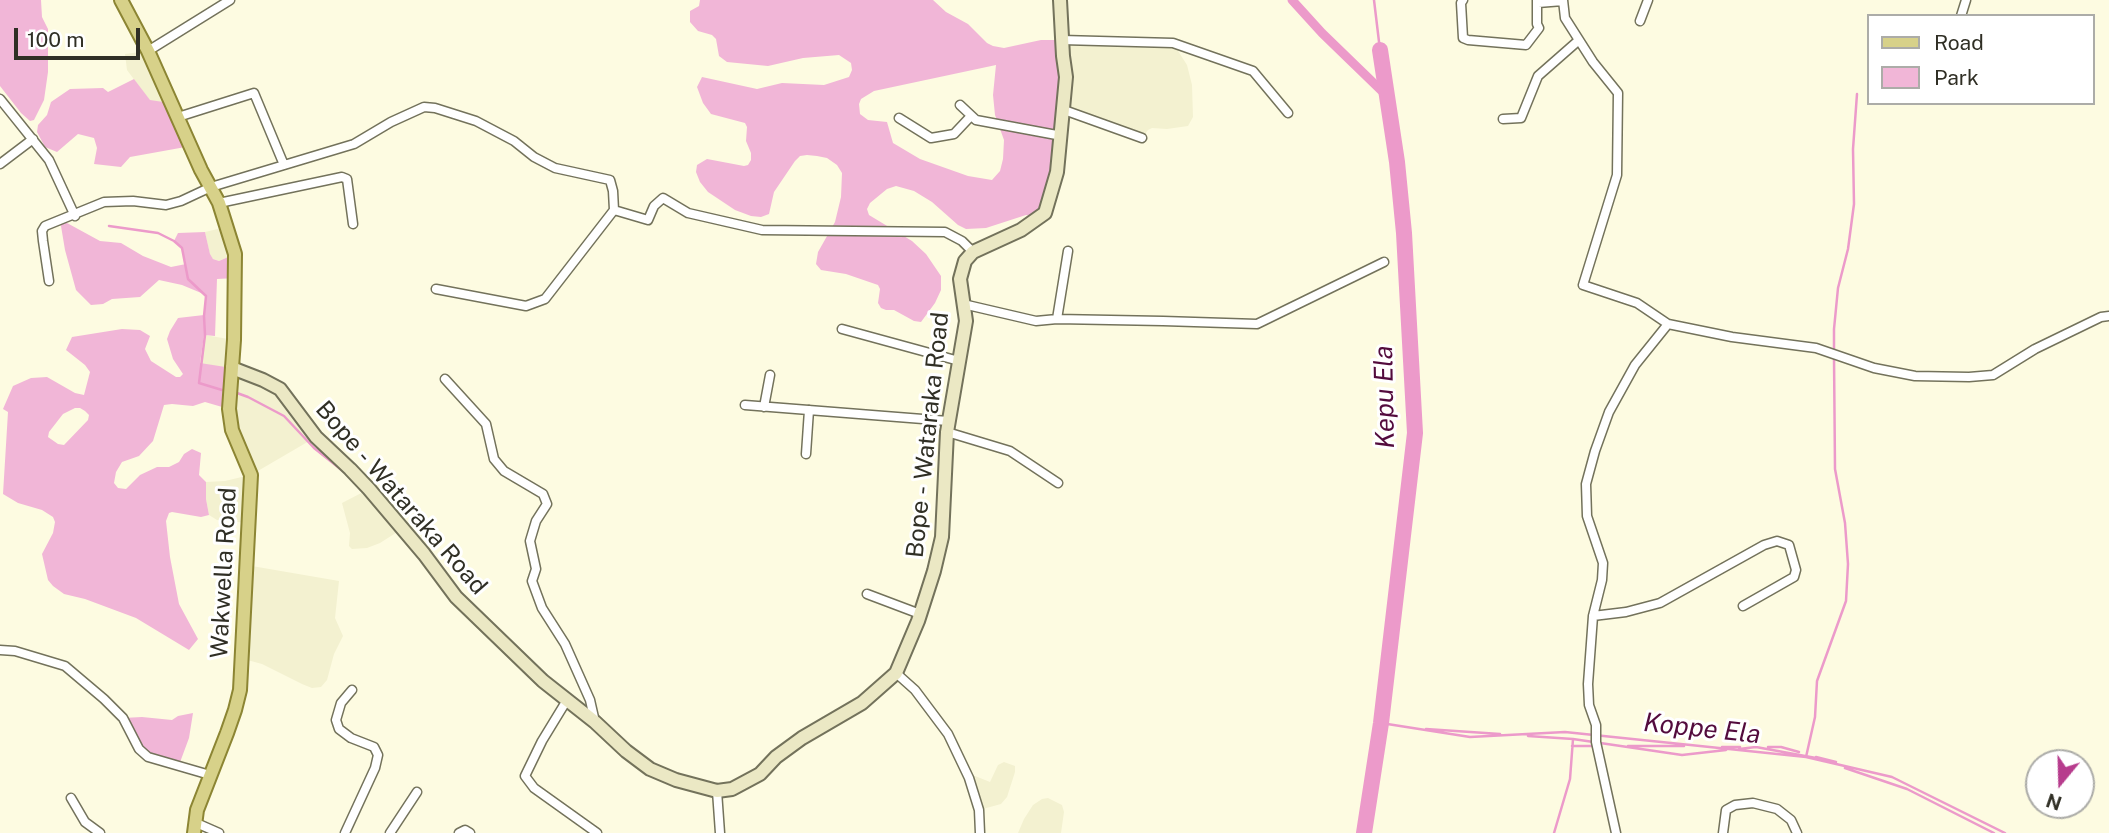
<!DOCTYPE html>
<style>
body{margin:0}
#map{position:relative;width:2109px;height:833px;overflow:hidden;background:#fdfbe1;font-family:"Public Sans",sans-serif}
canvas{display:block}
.legend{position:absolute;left:1867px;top:14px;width:228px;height:91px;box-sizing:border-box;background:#fff;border:2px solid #acaca8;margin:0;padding:9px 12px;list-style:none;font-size:21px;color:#302f25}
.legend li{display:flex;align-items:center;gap:14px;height:35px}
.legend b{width:35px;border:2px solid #acaca8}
.north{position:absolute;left:2025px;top:749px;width:70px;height:70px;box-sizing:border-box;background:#fff;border:2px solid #acaca8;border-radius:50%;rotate:199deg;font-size:19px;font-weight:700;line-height:28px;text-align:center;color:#302f25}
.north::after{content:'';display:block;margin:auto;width:24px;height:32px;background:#b73c8d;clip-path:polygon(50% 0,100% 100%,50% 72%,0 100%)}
.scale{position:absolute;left:14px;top:28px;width:126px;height:32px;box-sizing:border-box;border:4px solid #302f25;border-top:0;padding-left:9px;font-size:21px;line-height:24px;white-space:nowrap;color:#302f25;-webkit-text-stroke:5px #fff;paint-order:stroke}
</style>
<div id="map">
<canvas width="2109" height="833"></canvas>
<ul class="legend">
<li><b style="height:9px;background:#d7d189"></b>Road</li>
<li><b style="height:19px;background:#f1b6d7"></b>Park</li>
</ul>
<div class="north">N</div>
<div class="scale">100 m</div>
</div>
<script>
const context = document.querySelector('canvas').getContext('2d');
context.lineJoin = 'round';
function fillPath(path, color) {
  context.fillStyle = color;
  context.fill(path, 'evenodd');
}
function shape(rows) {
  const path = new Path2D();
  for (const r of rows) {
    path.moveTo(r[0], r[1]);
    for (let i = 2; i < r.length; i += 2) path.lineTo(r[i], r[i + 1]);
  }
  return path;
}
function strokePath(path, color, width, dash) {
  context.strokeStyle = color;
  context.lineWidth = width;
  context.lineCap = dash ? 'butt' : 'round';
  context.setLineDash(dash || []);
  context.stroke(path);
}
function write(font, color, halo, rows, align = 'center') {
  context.font = font + ' "Public Sans",sans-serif';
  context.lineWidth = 6;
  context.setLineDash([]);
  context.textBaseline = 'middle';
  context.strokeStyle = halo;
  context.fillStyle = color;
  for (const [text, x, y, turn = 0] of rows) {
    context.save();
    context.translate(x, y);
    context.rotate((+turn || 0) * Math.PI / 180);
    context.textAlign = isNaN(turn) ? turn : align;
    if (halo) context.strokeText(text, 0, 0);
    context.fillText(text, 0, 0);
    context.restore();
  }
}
const built = shape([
 [1062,40,1173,43,1187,65,1192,85,1193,117,1188,126,1167,129,1152,128,1148,130,1142,138,1064,110],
 [148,51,170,103,150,101,127,70,125,54],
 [226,227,235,254,219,261,213,259,210,255,205,232],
 [205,335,234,340,232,368,263,380,316,437,251,475,248,523,217,520,209,515,206,499,206,482,225,481,250,475,229,409,200,364],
 [369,489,402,529,380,543,367,548,352,549,349,546,350,533,342,503],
 [246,565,339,581,335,618,343,636,334,654,327,680,321,687,312,688,302,684,262,664,240,658],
 [1004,762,1015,766,1015,772,1007,797,1001,804,979,810,969,778,975,776,990,782,998,765],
 [1048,798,1062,805,1064,812,1061,833,1018,833,1024,819,1033,805,1042,799]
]);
const green = shape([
 [0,0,41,0,42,17,48,29,48,72,44,100,34,120,30,121,21,113,0,86],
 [700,0,933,0,946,12,968,24,987,43,993,46,1004,48,1041,40,1062,40,1050,202,1032,216,1026,215,986,228,966,229,958,225,932,202,914,191,896,186,887,189,870,203,867,209,869,215,912,241,926,254,941,276,941,290,935,303,921,322,914,321,894,310,886,310,881,308,878,303,880,289,878,285,846,274,821,270,816,264,818,252,835,222,841,197,842,173,837,165,827,158,817,156,807,155,800,156,795,161,774,192,769,214,761,217,751,216,735,210,708,192,700,182,696,172,697,165,707,159,744,166,748,165,751,160,751,153,746,141,747,127,745,123,711,114,703,103,697,87,702,77,757,89,782,83,824,85,849,77,852,70,851,63,839,55,803,58,768,66,727,62,719,56,716,39,712,35,698,31,690,22,690,11,699,6],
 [996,65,993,95,995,115,1004,140,1003,159,1000,171,992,180,968,176,920,159,893,143,887,122,868,120,860,114,859,104,861,99,874,91],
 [134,79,150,100,170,103,191,146,130,157,121,167,94,164,97,148,94,138,78,134,57,152,45,147,37,132,38,125,47,115,51,102,70,89,103,88,108,92],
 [56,217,100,241,121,243,143,256,171,267,186,264,182,248,174,241,178,233,205,232,210,254,213,259,219,261,235,254,236,278,217,279,215,336,204,335,200,363,232,368,229,409,205,402,193,406,172,404,164,405,153,441,139,456,122,462,116,472,114,483,118,488,126,489,140,475,157,467,169,467,179,462,184,454,192,449,201,453,199,475,206,482,206,499,209,515,201,517,172,512,169,513,166,521,170,557,179,604,198,639,189,650,136,618,85,599,64,594,53,586,48,580,42,554,53,533,55,522,53,517,42,510,18,503,3,494,8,412,3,409,13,386,31,378,47,377,75,393,84,395,90,372,85,365,66,350,72,337,122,329,140,330,150,336,145,349,151,361,176,377,180,377,183,374,173,359,167,339,170,331,178,318,204,315,206,295,182,285,159,280,140,297,112,299,103,304,91,305,76,290,65,250,61,226],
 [75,408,80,408,85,411,89,415,88,420,64,445,58,444,48,437,49,432,63,414],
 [193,713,189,738,179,765,148,757,123,718,142,717,172,720,178,716]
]);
const stream = shape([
 [1374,0,1380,50],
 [109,226,158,233,174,241,182,248,188,279,206,296,204,316,205,335,199,383,222,390],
 [1834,351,1834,329,1838,288,1848,249,1854,204,1853,149,1857,94],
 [237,393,248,397,284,416,314,448,348,475],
 [1381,723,1470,737,1565,732,1806,757,1892,777,2005,833],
 [1426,729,1500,734],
 [1528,736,1573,739,1682,755,1726,750],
 [1572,746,1593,746],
 [1628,746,1684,746],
 [1722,747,1740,747],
 [1768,747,1781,747,1799,752],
 [1739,749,1756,747,1816,758],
 [1806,757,1815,717,1817,681,1846,601,1848,564,1845,523,1835,469,1834,357],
 [1816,757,1836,762],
 [1845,768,1907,789,1994,833],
 [1554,833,1570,779,1573,739]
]);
const canal = shape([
 [1292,0,1322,33,1387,96]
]);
const river = shape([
 [1364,833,1381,723,1415,433,1404,233,1397,162,1380,50]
]);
const street = shape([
 [1463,0,1461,3,1463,38,1468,40,1526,45,1539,28,1537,24,1537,0],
 [1563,0,1565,18,1593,62,1618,93,1617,175,1583,285,1637,303,1668,324,1732,337,1816,348,1874,368,1915,376,1969,377,1993,375,2035,349,2101,317,2109,316],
 [1538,3,1563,1],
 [1961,16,1966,0],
 [1640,21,1648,0],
 [1062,40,1173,43,1253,71,1288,113],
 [148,51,230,0],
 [0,99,49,160,75,216],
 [960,105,976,120,1062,136],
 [1064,110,1142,138],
 [178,117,254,93,284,165],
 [899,118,931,138,954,134,970,117],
 [1503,119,1521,118,1538,76,1579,40],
 [0,164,33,139],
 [219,203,342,177,347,179,353,224],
 [614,210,648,220,654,206,663,198,688,213,762,230,945,232,962,241,973,252],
 [49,281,43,241,42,231,45,226,104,202,133,201,166,205,181,201,211,187,354,144,391,122,424,107,435,108,476,121,514,141,534,157,555,168,610,180,613,191,614,210,545,299,526,306,436,289],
 [963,304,1036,321,1057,319,1163,321,1257,324,1384,262],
 [1057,319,1068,251],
 [842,329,959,361],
 [445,379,486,424,494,459,504,471,543,494,547,504,536,521,530,541,536,569,532,581,542,608,565,644,590,700,595,722],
 [745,405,948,421],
 [764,407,770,375],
 [947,432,1010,451,1058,483],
 [806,454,809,410],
 [867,594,920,614],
 [1593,616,1626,612,1660,603,1764,545,1777,541,1789,545,1796,570,1794,577,1743,606],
 [0,650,15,651,65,666,104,699,123,718,139,749,148,757,210,775],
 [896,673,915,690,948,734,969,778,979,810,980,833],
 [567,700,542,741,525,776,534,788,597,833],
 [717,791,720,833],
 [71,798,85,822,100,833],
 [194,822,219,833],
 [345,833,375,768,378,755,374,747,351,738,339,729,336,720,341,703,352,690],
 [390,833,417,792],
 [459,833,465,830,470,833],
 [1616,833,1596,742,1596,725,1589,705,1588,684,1593,616,1602,580,1603,563,1587,516,1586,484,1595,451,1609,412,1635,365,1668,324],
 [1723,833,1726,810,1735,805,1753,803,1777,809,1791,820,1797,833]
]);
const secondary = shape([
 [232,368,263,380,280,389,316,437,350,469,369,489,424,554,456,597,543,681,595,722,626,751,650,769,676,780,717,791,732,789,760,774,776,757,802,738,862,703,896,673,918,621,934,571,942,537,947,432,966,321,960,279,965,261,973,252,1021,230,1045,213,1057,172,1066,77,1063,56,1060,0]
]);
const primary = shape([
 [121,0,148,51,201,170,219,203,235,254,234,340,229,409,232,430,251,475,240,690,235,710,227,733,197,810,194,833]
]);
const streetNames = [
 ["Bope - Wataraka Road",928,435,-84],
 ["Bope - Wataraka Road",401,498,49],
 ["Wakwella Road",224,573,-87]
];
const waterNames = [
 ["Kepu Ela",1385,397,-91],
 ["Koppe Ela",1702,729,6]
];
fillPath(built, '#f3f1d0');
fillPath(green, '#f1b6d7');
strokePath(stream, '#ec9aca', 2.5);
strokePath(canal, '#ec9aca', 9);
strokePath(river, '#ec9aca', 16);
strokePath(street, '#73725b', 11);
strokePath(secondary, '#73725b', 16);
strokePath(primary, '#8c8533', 16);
strokePath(street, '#fff', 8);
strokePath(secondary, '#ebe8c4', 12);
strokePath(primary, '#d7d189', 12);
write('24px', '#302f25', '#fff', streetNames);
write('italic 26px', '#530b3d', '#fff', waterNames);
</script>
